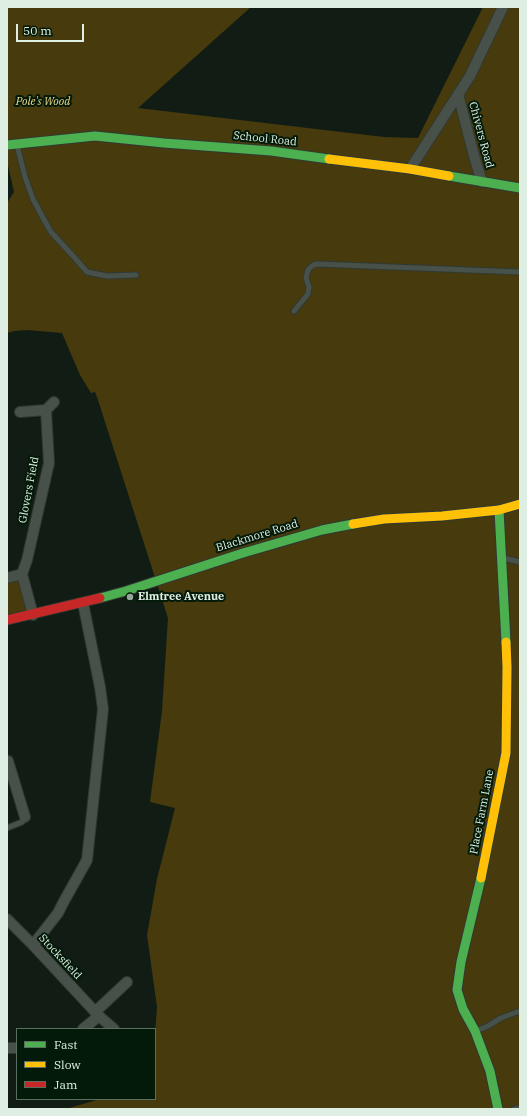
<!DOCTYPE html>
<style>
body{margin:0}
#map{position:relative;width:527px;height:1116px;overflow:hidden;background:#111d14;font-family:"IBM Plex Serif",serif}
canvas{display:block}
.frame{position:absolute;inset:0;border:8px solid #dfeee2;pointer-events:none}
.legend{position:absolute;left:16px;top:1028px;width:140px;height:72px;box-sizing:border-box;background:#031a09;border:1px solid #5b6f60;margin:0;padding:5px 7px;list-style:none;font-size:12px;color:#dfeee2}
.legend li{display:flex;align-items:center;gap:8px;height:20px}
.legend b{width:20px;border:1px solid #5b6f60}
.scale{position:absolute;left:16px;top:24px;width:68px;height:18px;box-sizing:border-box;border:2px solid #dfeee2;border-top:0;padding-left:5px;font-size:12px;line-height:14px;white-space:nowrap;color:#dfeee2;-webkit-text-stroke:3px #031a09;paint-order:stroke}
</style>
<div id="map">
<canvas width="527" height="1116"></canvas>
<div class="frame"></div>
<ul class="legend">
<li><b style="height:5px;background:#4caf50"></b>Fast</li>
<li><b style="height:5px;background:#ffc107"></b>Slow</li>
<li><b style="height:5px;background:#c62828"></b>Jam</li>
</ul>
<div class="scale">50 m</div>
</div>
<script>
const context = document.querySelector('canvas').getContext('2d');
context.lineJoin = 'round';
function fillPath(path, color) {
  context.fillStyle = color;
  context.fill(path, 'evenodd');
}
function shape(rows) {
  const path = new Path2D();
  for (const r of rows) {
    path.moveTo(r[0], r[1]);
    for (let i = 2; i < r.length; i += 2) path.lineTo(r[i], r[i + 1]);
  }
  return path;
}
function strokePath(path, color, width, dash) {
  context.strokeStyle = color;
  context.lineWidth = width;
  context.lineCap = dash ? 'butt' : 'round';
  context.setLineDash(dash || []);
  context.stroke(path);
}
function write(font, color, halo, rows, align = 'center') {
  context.font = font + ' "IBM Plex Serif",serif';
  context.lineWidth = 4;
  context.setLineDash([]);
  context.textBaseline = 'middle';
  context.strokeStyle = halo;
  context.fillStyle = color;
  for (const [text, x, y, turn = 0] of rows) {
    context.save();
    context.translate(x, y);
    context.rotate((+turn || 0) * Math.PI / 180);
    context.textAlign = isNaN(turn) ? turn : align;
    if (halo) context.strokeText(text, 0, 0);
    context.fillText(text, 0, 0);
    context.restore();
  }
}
const green = shape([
 [7,7,251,7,138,108,384,137,418,138,483,7,520,7,520,1109,66,1109,100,1099,155,1099,155,1035,157,1007,147,935,157,879,175,808,150,802,162,711,168,618,97,397,95,392,91,393,80,375,62,333,27,330,14,331,7,333,7,203,14,192,7,161],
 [22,574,33,615,7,620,7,578]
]);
const lane = shape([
 [17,145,25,177,33,199,42,216,51,232,74,257,87,272,107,276,136,275],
 [294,311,308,294,309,287,306,278,308,270,313,265,317,264,520,272],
 [503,558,520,562],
 [7,828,22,822,25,817],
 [476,1031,488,1026,501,1018,520,1011],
 [514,1109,520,1108]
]);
const street = shape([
 [458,94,474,156,482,182],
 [410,169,470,76,503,7],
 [46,410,54,402],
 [20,412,46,410,49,463,27,560,22,574],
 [7,578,22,574,33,615],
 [7,761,8,761,25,817],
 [7,919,33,945,99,1016,114,1029],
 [33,945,58,913,63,903,87,860,103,709,100,687,83,603],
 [95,1012,127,982],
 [83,1029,99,1016],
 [7,1048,17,1048]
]);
const fast = shape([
 [7,145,95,136,164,143,271,151,329,159],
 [449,176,520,188],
 [499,510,506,642],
 [100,598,126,591,243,553,322,530,353,524],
 [481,878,461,962,457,990,463,1009,475,1031,490,1071,498,1109]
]);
const slow = shape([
 [329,159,410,169,449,176],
 [353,524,384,519,442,516,499,510,520,504],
 [481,878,506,753,507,667,506,642]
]);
const jam = shape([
 [7,620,100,598]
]);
const markers = [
 [130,597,4,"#97a59a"]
];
const parkNames = [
 ["Pole's Wood",43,102]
];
const streetNames = [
 ["Chivers Road",481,135,75],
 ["School Road",265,139,6],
 ["Glovers Field",29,490,-79],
 ["Blackmore Road",257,536,-17],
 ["Place Farm Lane",482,812,-79],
 ["Stocksfield",60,957,47]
];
const poiNames = [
 ["Elmtree Avenue",138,597]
];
fillPath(green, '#473a0d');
strokePath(lane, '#303932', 7);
strokePath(street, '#303932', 12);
strokePath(fast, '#303932', 11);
strokePath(slow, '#303932', 11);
strokePath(jam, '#303932', 11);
strokePath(lane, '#475149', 5);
strokePath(street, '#475149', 10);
strokePath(fast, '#4caf50', 9);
strokePath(slow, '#ffc107', 9);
strokePath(jam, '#c62828', 9);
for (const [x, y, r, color] of markers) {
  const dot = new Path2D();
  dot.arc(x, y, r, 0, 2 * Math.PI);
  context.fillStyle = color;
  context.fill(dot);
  strokePath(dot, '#031a09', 1.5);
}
write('italic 11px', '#f5db8f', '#031a09', parkNames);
write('11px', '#dfeee2', '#031a09', streetNames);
write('bold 11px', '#dfeee2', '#031a09', poiNames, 'left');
</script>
